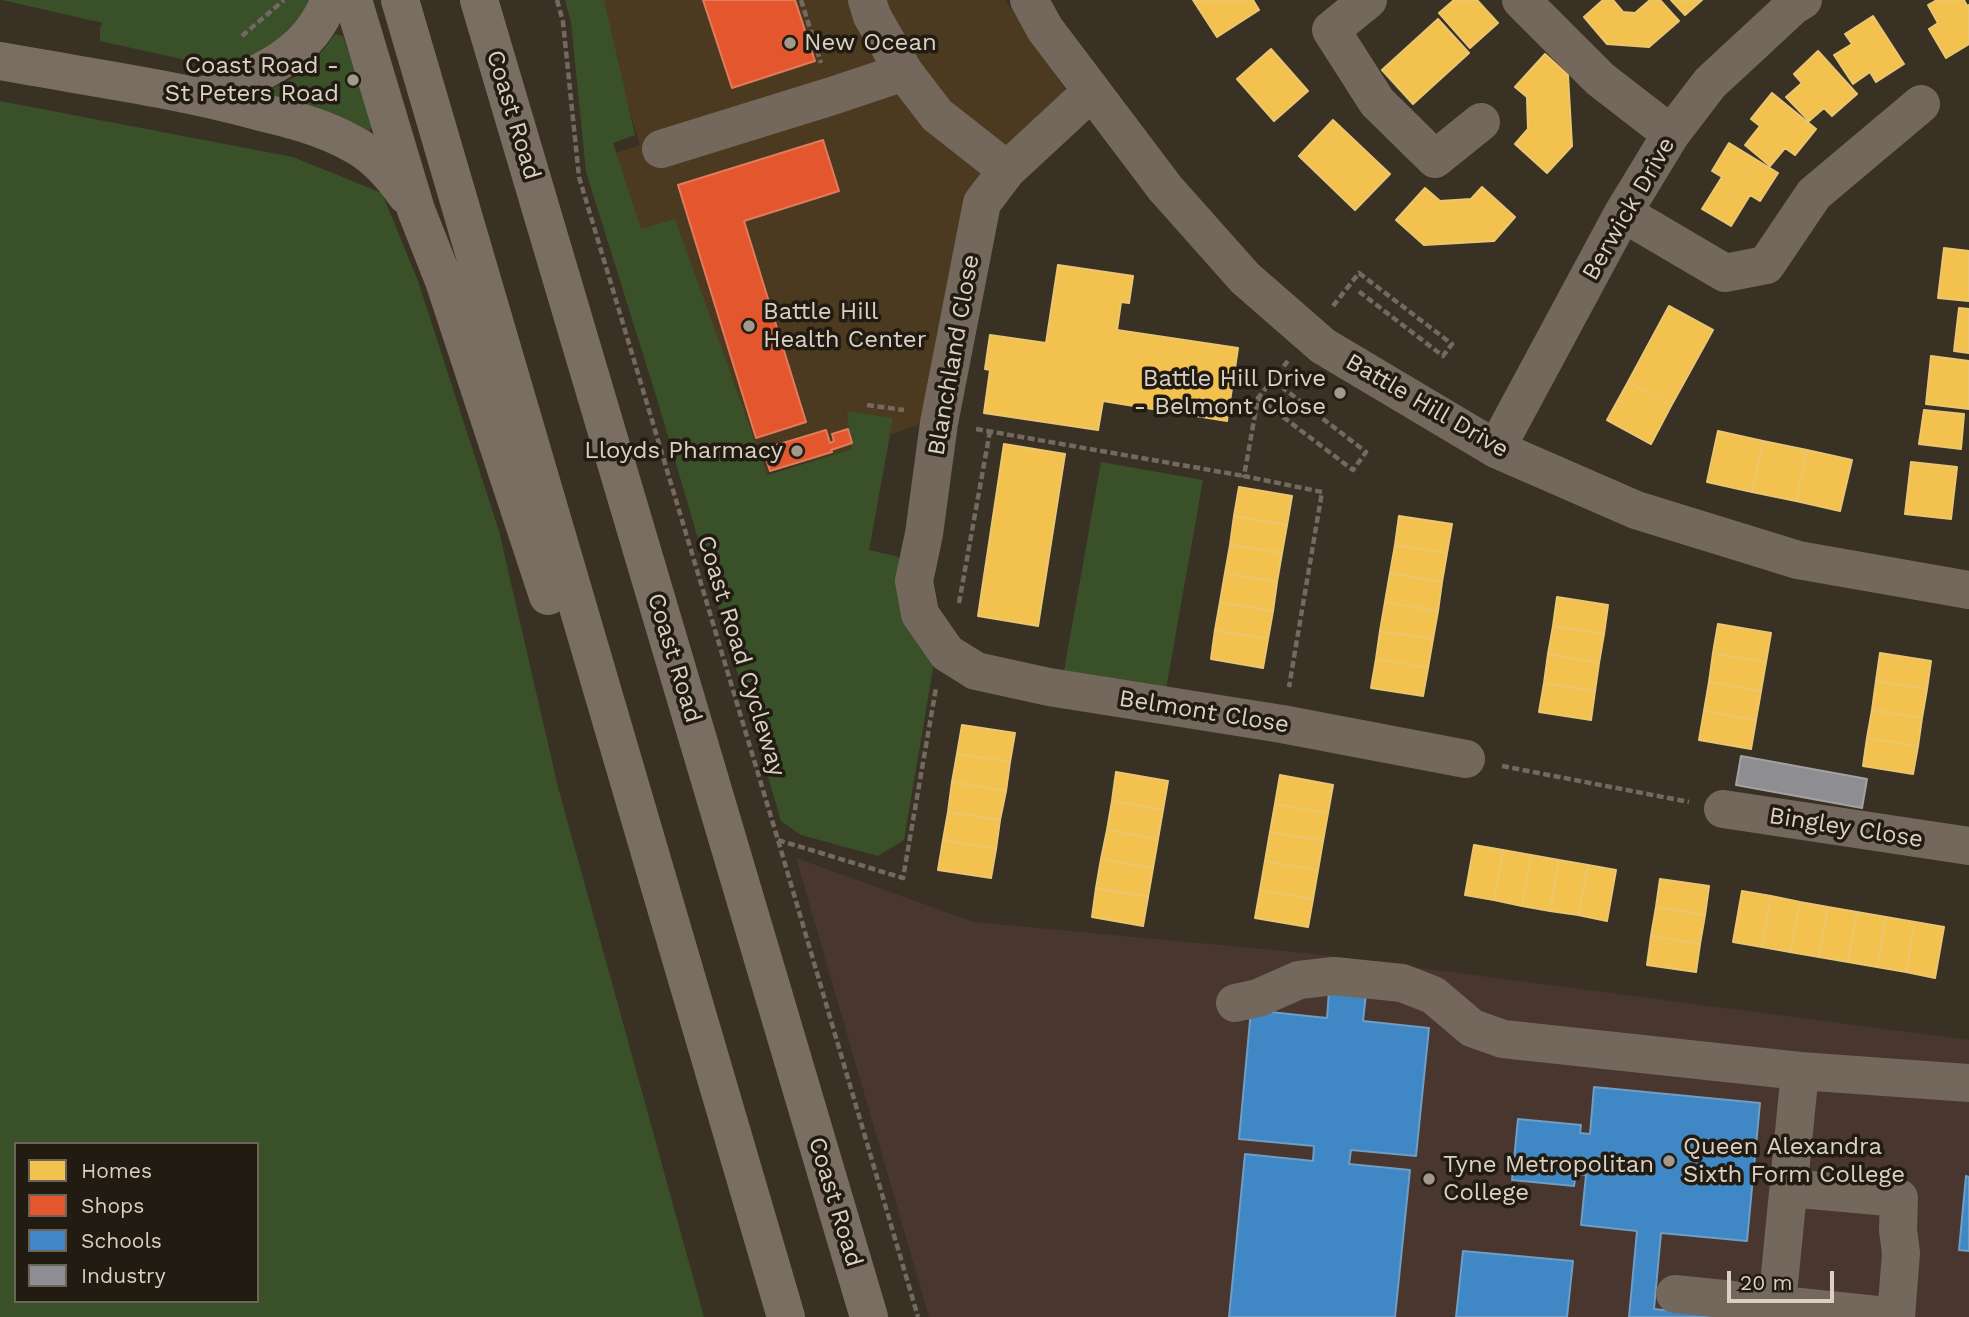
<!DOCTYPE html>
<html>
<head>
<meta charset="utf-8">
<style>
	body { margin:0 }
	#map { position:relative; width:1969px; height:1317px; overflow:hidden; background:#393124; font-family:"Work Sans",sans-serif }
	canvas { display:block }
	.legend { position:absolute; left:14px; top:1142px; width:245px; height:161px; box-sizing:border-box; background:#221b12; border:2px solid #6c6359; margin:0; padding:9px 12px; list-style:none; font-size:21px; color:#dad0c4 }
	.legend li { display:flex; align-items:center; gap:14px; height:35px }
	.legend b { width:35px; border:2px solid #6c6359 }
	.scale { position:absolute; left:1727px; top:1271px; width:107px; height:32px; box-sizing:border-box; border:4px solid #dad0c4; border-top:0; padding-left:9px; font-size:21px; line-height:24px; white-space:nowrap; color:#dad0c4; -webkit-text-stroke:5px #221b12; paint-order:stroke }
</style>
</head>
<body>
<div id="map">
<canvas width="1969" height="1317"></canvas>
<ul class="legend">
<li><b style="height:19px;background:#f2c14e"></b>Homes</li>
<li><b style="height:19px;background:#e4572e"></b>Shops</li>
<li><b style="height:19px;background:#3f88c5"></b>Schools</li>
<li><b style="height:19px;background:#8d8d92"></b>Industry</li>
</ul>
<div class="scale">20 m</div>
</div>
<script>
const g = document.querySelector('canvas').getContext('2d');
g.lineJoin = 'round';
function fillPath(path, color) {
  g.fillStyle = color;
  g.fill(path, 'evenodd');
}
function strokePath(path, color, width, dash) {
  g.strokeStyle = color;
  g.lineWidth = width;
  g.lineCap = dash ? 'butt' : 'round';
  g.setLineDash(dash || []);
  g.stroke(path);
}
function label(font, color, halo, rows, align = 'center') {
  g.font = font + ' "Work Sans",sans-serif';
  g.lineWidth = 7;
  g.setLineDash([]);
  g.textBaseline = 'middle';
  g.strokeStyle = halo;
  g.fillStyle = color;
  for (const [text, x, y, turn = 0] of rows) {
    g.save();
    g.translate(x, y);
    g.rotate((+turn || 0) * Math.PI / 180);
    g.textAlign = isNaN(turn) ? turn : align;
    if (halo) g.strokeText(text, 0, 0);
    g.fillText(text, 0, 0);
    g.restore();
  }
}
fillPath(new Path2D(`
	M596,0H1005L1072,100L968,192L928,421L852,449L746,479L603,157L640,145Z`), '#4c3a20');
fillPath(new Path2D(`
	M796,858L974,922L1306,953L1969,1040V1317H929Z`), '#49362f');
fillPath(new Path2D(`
	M2,0H308L303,16L259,57L226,69L100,41V27L103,23Z
	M565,0H604L635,135L613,143L641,229L675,219L767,475L852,449L847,411L893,418L869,550L899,557L900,610L915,640L934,663L904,840L878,856L801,835L781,821L657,399L586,172L571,22Z
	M335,34L343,36L373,125L368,134L263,101L261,92C300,79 311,67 335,34Z
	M0,101L293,157L382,193L418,281L499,531L558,787L704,1317H0ZM16,1144H257V1301H16Z
	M1101,462L1203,480L1166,689L1064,671Z`), '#395029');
const homes = new Path2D(`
	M1193,0H1253L1259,10L1217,37Z
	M1454,0H1477L1498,23L1470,48L1439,13Z
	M1603,0H1613L1623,12L1635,13L1650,0H1660L1679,21L1649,47L1607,44L1584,17Z
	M1671,0H1702L1685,15Z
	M1937,0H1964L1967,6L1969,5V44L1946,58L1929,29L1938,23L1928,5Z
	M1873,16L1904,64L1876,82L1870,72L1853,84L1834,55L1852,44L1845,34Z
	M1438,19L1469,53L1413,104L1382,70Z
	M1271,49L1308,91L1274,121L1237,79Z
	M1818,51L1857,94L1832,116L1824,108L1809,121L1786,97L1802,83L1794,74Z
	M1545,54L1568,75L1572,146L1547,173L1515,144L1528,129L1527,97L1515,87Z
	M1772,93L1816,129L1795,155L1785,148L1770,166L1745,145L1760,126L1751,119Z
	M1333,120L1390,174L1355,210L1299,156Z
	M1729,143L1778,173L1760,201L1750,195L1731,226L1702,209L1722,177L1712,171Z
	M1482,187L1515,217L1494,241L1424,245L1396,220L1425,188L1440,201L1471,199Z
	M1944,248L1969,251V301L1938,298Z
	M1058,265L1133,276L1129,303L1121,302L1117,330L1238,348L1227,421L1103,401L1098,430L984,413L990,370L985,369L990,335L1046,343Z
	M1669,306L1713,330L1671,406L1628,382Z
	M1959,308L1969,309V353L1954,351Z
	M1931,356L1969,361V409L1926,404Z
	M1628,382L1671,406L1651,444L1607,420Z
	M1924,410L1964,414L1961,449L1919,444Z
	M1718,431L1763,441L1752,492L1707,482Z
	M1763,441L1807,450L1796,501L1752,492Z
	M1004,444L1065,454L1038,626L978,616Z
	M1807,450L1852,460L1840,511L1796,501Z
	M1911,462L1957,467L1951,519L1905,514Z
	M1239,487L1292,496L1287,525L1234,516Z
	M1234,516L1287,525L1282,553L1230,545Z
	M1399,516L1452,524L1447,553L1395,545Z
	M1230,545L1282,553L1277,582L1225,573Z
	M1395,545L1447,553L1442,582L1390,573Z
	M1225,573L1277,582L1273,611L1220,602Z
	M1390,573L1442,582L1438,611L1385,602Z
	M1557,597L1608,605L1604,634L1553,626Z
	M1220,602L1273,611L1268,639L1215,630Z
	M1385,602L1438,611L1433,639L1380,631Z
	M1718,624L1771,633L1766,662L1713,653Z
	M1553,626L1604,634L1599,663L1548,654Z
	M1215,630L1268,639L1263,668L1211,659Z
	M1380,631L1433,639L1428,668L1376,659Z
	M1713,653L1766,662L1761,691L1709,682Z
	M1880,653L1931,661L1927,689L1876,681Z
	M1548,654L1599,663L1595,691L1544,683Z
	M1376,659L1428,668L1423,696L1371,688Z
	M1876,681L1927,689L1922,718L1872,710Z
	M1709,682L1761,691L1756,720L1704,711Z
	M1544,683L1595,691L1591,720L1539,712Z
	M1872,710L1922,718L1918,746L1867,738Z
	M1704,711L1756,720L1751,749L1699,740Z
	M962,725L1015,733L1010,762L957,754Z
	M1867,738L1918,746L1913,774L1863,766Z
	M957,754L1010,762L1006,791L952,782Z
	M1116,772L1168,781L1163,810L1112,801Z
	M1280,775L1333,785L1328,813L1275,804Z
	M952,782L1006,791L1000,820L948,812Z
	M1112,801L1163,810L1158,839L1107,830Z
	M1275,804L1328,813L1323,841L1270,832Z
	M948,812L1000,820L996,849L943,840Z
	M1107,830L1158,839L1153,868L1101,859Z
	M1270,832L1323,841L1318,870L1265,861Z
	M943,840L996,849L991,878L938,870Z
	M1474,845L1503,850L1494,900L1465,895Z
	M1503,850L1531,855L1522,906L1494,900Z
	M1531,855L1559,860L1550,911L1522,906Z
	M1101,859L1153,868L1148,897L1096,888Z
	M1559,860L1588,865L1578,915L1550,911Z
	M1265,861L1318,870L1313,899L1260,890Z
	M1588,865L1616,870L1607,921L1578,915Z
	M1660,879L1709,886L1705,915L1656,907Z
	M1096,888L1148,897L1143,926L1092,917Z
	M1260,890L1313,899L1308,927L1255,918Z
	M1742,891L1771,896L1762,947L1733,942Z
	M1771,896L1800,902L1790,952L1762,947Z
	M1800,902L1828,907L1819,957L1790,952Z
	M1656,907L1705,915L1700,944L1651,936Z
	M1828,907L1857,912L1848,962L1819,957Z
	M1857,912L1886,917L1877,967L1848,962Z
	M1886,917L1915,922L1906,972L1877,967Z
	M1915,922L1944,927L1935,978L1906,972Z
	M1651,936L1700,944L1696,972L1647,965Z`);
fillPath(homes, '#f2c14e');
strokePath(homes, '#ebc671', 2);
const shops = new Path2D(`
	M703,0H795L815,61L732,88Z
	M823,140L839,191L744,221L806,422L756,438L678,185Z
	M848,429L852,443L831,450L832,452L770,471L763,449L826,430L830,443L834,441L832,434Z`);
fillPath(shops, '#e4572e');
strokePath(shops, '#e17b5b', 2);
const schools = new Path2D(`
	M1329,991L1366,994L1363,1021L1429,1028L1416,1156L1351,1150L1349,1164L1410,1170L1395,1317H1229L1245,1154L1313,1161L1314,1146L1239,1139L1251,1010L1327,1018Z
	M1594,1087L1760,1103L1747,1241L1661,1233L1654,1309L1732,1317H1629L1637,1231L1581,1225L1586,1175L1576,1174L1574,1186L1512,1180L1518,1119L1581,1125L1580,1133L1590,1134Z
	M1966,1176L1969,1177V1251L1959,1250Z
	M1463,1251L1573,1261L1567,1317H1456Z`);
fillPath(schools, '#3f88c5');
strokePath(schools, '#6e9ec5', 2);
const industry = new Path2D(`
	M1741,756L1867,779L1862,808L1736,785Z`);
fillPath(industry, '#8d8d92');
strokePath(industry, '#a4a1a1', 2);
strokePath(new Path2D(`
	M557,0L563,22L579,177L778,840L918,1317
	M801,0L821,63
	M242,36L284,0
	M1333,306L1359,273L1452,344L1443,356L1357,290
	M1288,361L1258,398L1244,476L1322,492L1289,687
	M1258,398L1353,470L1366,452L1283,388
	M867,405L904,410
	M976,429L1244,476
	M959,603L990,431
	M1502,766L1689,802
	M778,840L903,878L936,688`), '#746960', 4.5, [7, 3.5]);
strokePath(new Path2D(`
	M867,0L872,16L904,72L937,115L1007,170
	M1029,0L1045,29L1165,188L1245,278L1323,346L1496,449L1636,510L1798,560L1969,590
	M1368,0L1331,30L1377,102L1435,159L1481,122
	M1521,0L1600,79L1671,134
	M1091,92L1007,170L982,203L939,423L924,534L914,581L920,614L947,653L976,671L1049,687L1282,724L1466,759
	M661,149L832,96L904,72
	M1623,213L1725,273L1766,265L1814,194L1921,104
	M1496,449L1623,213L1671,134L1710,83L1793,6L1803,0
	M1723,809L1969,846
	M1235,1003L1258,998L1299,980L1334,976L1402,983L1433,995L1472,1028L1503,1039L1800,1071L1969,1083
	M1675,1294L1896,1317L1901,1253L1898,1230L1899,1198L1789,1188
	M1777,1304L1800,1071`), '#74675b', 38);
strokePath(new Path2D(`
	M353,0L416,210L444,281L548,596
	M400,0L786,1317
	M479,0L869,1317
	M0,61C86,77 173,88 257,111C290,119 323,127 353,144C376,156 392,175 406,195
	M202,96C253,77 310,57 329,0`), '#7a6d62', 38);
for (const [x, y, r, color] of [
	[790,43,7,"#a2988c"],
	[353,80,7,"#a2988c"],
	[749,326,7,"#a2988c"],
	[1340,393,7,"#a2988c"],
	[797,451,7,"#a2988c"],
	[1669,1161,7,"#a2988c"],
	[1429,1179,7,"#a2988c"]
]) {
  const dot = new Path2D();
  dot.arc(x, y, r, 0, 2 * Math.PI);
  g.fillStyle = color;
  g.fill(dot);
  strokePath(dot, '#221b12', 2.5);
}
label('24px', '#dad0c4', '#221b12', [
	["New Ocean",804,43],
	["Coast Road -",339,66,"right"],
	["St Peters Road",339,94,"right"],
	["Battle Hill",763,312],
	["Health Center",763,340],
	["Battle Hill Drive",1326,379,"right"],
	["- Belmont Close",1326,407,"right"],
	["Lloyds Pharmacy",783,451,"right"],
	["Queen Alexandra",1683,1147],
	["Sixth Form College",1683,1175],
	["Tyne Metropolitan",1443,1165],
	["College",1443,1193]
], 'left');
label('24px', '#dad0c4', '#221b12', [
	["Coast Road",513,115,73],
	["Berwick Drive",1629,209,-60],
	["Blanchland Close",954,355,-80],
	["Battle Hill Drive",1427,406,30],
	["Coast Road Cycleway",741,656,73],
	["Coast Road",674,658,73],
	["Belmont Close",1204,712,9],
	["Bingley Close",1846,828,9],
	["Coast Road",835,1202,73]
]);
</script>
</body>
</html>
